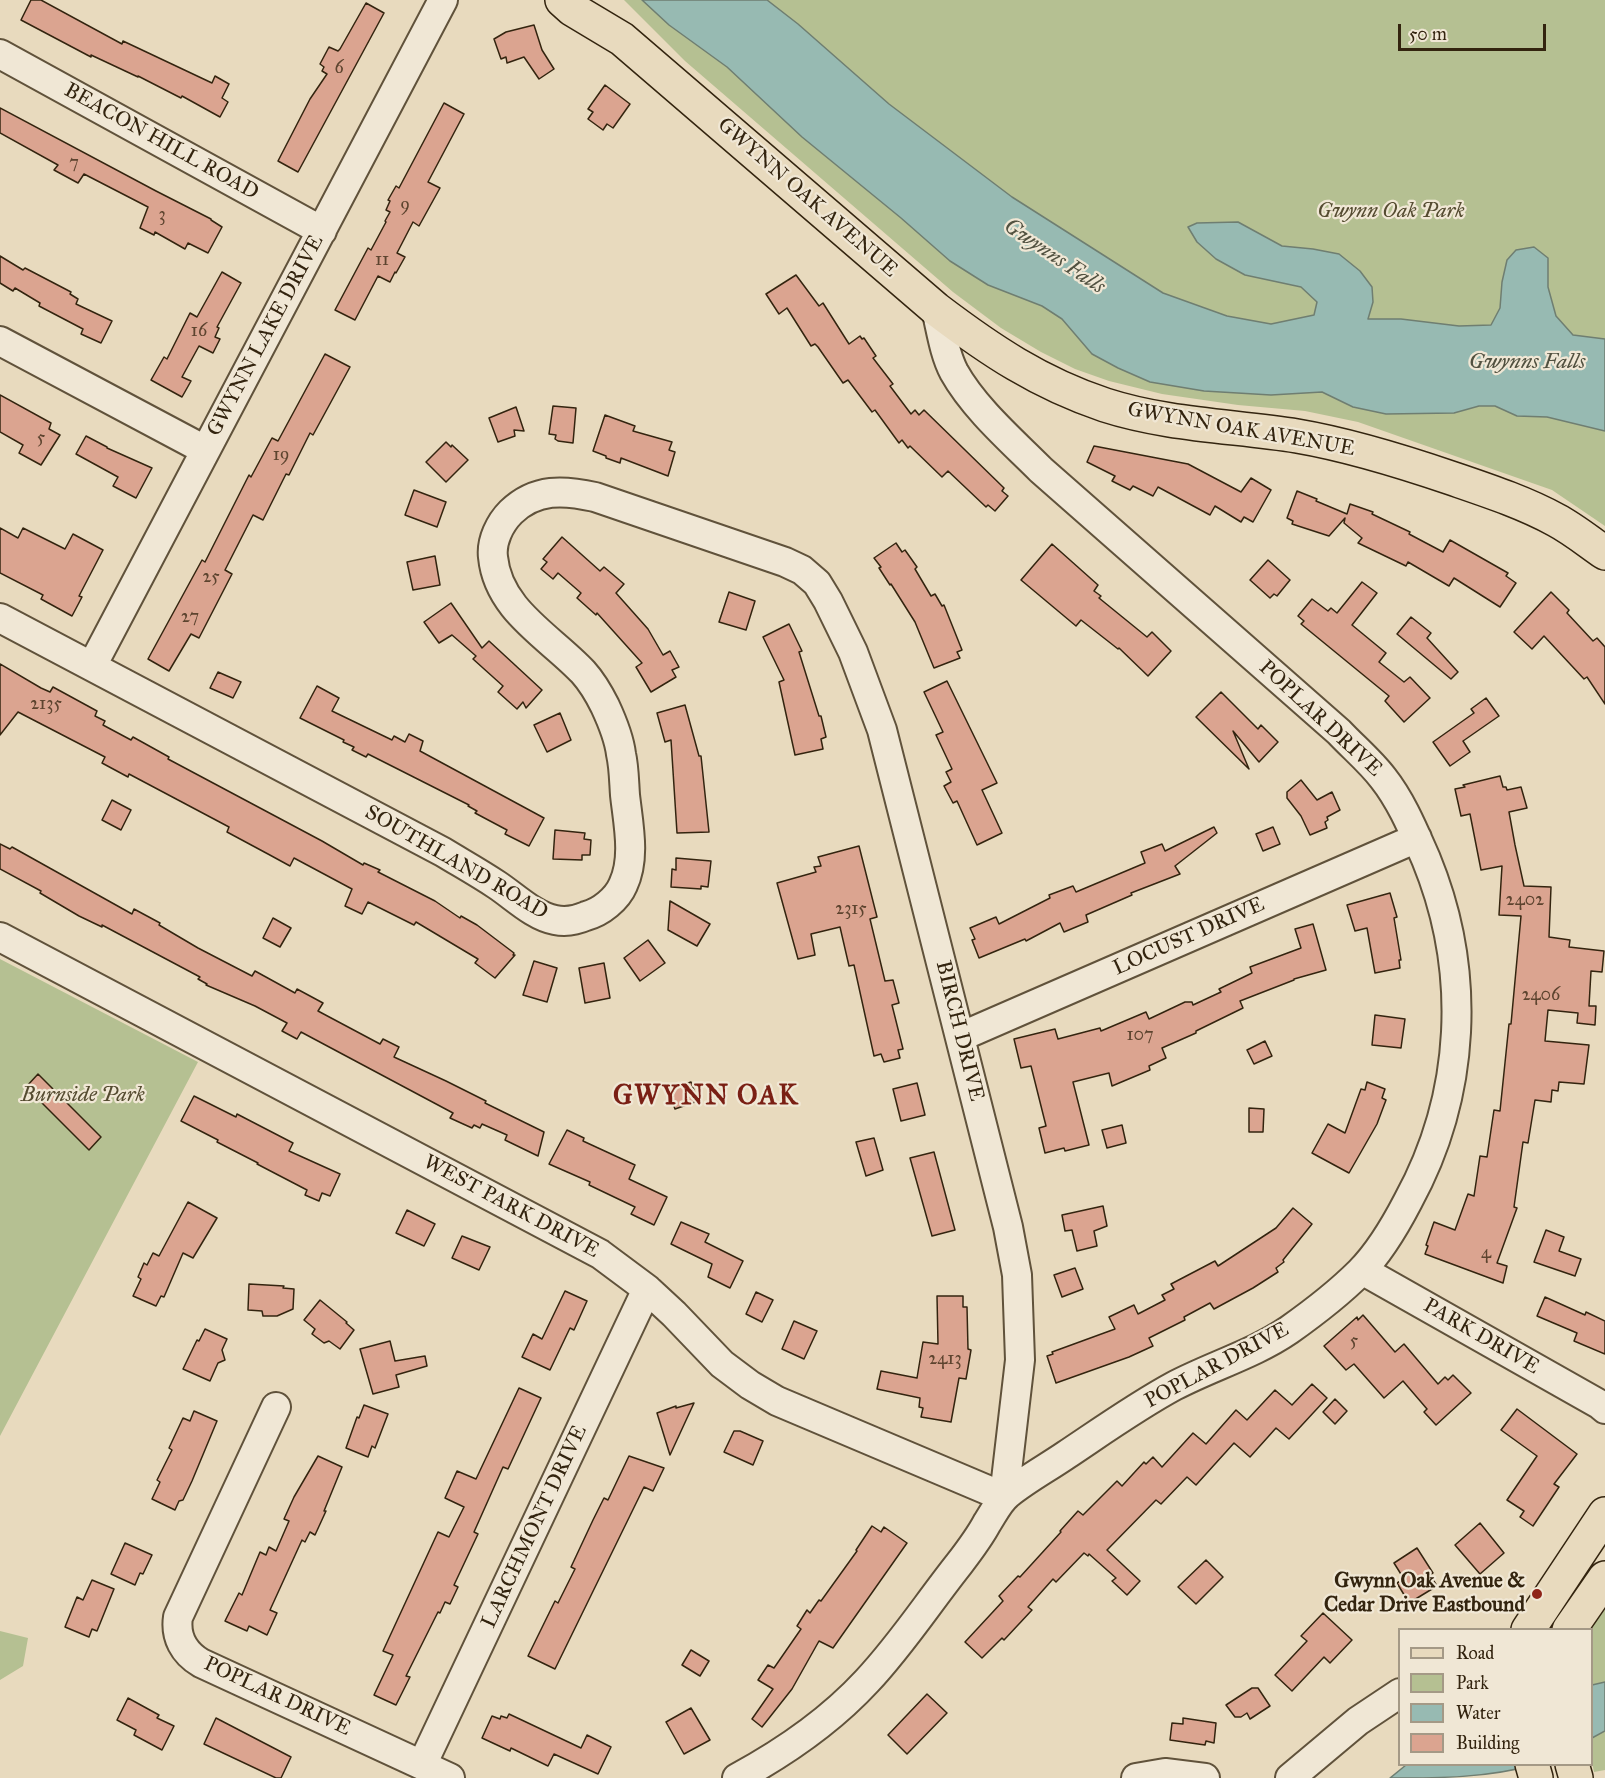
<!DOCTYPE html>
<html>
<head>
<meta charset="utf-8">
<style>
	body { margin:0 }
	#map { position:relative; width:1605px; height:1778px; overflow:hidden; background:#e8dabe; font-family:"IM FELL Great Primer",serif }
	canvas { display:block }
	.legend { position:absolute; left:1398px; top:1628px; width:195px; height:138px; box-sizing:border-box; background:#f0e7d5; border:2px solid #a49986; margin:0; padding:8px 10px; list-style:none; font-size:18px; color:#33240f }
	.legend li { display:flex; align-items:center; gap:12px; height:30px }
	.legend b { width:30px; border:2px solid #a49986 }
	.scale { position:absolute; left:1398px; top:24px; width:148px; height:27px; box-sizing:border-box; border:3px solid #33240f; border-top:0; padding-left:8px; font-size:18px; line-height:21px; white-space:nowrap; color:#33240f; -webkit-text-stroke:4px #f0e7d5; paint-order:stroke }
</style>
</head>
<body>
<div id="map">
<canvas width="1605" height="1778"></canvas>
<ul class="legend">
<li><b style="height:8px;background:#e8dabe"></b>Road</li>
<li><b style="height:16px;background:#b5c092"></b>Park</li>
<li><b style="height:16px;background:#97bab2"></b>Water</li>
<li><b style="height:16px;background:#dba490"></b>Building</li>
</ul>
<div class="scale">50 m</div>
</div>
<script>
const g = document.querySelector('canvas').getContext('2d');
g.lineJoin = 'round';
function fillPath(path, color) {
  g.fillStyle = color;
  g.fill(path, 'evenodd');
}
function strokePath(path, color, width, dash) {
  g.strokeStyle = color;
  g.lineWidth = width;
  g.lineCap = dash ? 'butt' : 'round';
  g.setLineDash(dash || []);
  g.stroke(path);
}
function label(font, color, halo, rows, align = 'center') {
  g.font = font + ' "IM FELL Great Primer",serif';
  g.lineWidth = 4.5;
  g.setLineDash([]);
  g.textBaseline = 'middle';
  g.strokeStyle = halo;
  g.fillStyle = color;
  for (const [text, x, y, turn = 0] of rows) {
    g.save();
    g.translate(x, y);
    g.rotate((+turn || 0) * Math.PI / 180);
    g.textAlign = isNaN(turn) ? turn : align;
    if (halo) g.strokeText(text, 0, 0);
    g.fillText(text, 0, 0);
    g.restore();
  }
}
fillPath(new Path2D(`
	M624,0H1605V526L1552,490L1358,422L1305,411L1238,405L1162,394L1109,381L1075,369L1041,352L1001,328L953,292L685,61Z
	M0,959L198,1062L0,1436Z
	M1605,1609V1770L1594,1772L1592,1762L1590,1630Z
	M0,1631L28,1638L23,1666L0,1680Z`), '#b5c092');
const water = new Path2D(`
	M642,0H767L798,24L889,104L1012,197L1163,293L1227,316L1271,324L1314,315L1317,302L1301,287L1245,275L1216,259L1197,242L1188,227L1197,223L1238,222L1282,246L1313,249L1339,254L1360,271L1372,287L1373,302L1368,319H1401L1459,326L1491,325L1500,308L1502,282L1507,260L1516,250L1534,247L1548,258V287L1556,316L1573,335L1605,339V431L1547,417L1517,416L1495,406H1479L1454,413L1386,414L1353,407L1322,392L1271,395L1204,391L1150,382L1118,368L1092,354L1062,319L1042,306L988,285L950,261L901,218L802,137L727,67L669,25Z
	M1605,1682V1731L1592,1738V1685Z
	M1406,1765H1533C1488,1778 1438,1778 1390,1778Z`);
fillPath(water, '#97bab2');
strokePath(water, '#6f7e71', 1.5);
const building = new Path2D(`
	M31,0H41L122,44L123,41L212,83L215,76L229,84L222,98L228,102L220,117L182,96L181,98L138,76V77L91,55V57L21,20Z
	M366,3L384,13L298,172L278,161L310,99L327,74L322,71L324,67L320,64L329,47L338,51L340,49Z
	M534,25L542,50L554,69L539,79L524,57L507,63L506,57L501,59L494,39L506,32Z
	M605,85L630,104L613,128L607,124L603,130L588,119L593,112L588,109Z
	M444,103L464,114L428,182L440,188L419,226L413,222L397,253L405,257L396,273L395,272L390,282L378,276L355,320L335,310L368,248L371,250L386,222L385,221L390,212L386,210L390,201L388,200L396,186L399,188Z
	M0,108L156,191L211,219V220L222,227L208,253L188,243L185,249L155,232L154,235L140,228L148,207L84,174L78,183L54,170L58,165L0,133Z
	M0,256L23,270L25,268L71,292L70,294L78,299L76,304L112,321L101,343L81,334L83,329L39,306L40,303L15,288L13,291L0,283Z
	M222,272L241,283L217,327L219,328L215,337L220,339L213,353L199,346L182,377L191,381L182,397L151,380L164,357L167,359L190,313L197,317Z
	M796,275L819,306L823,303L849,344L860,336L862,339L864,338L876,356L873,358L893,384L890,386L911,414L915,410L919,415L924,410L1004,488L1002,491L1008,496L995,511L988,505L986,507L948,471L942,477L910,446L908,448L902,440L899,443L875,410L872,412L848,380L843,383L818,347L815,344L811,346L787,308L779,314L766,294Z
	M325,354L350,367L313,435L310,433L289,475L286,474L263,520L253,515L225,570L232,574L199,638L191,634L169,671L148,659L202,560L205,562L249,475L251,477L272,438L278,441Z
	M0,395L51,423L49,429L60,435L41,465L19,453L23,445L0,432Z
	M553,406L576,408L573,443L558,441L555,439L556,435L549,434Z
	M516,407L524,431L514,430L515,436L498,442L489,418Z
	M605,415L635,426L633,431L672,442L669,450L675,452L668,476L621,458L620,463L606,458V456L593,451Z
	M86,436L107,447V448L152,468L136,498L113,486L118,477L76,454Z
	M446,442L451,447L452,445L468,460L446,482L426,462Z
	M1094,446L1188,464L1241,492L1251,478L1271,490L1253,522L1244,517L1241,522L1215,506L1210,515L1158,487L1153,496L1133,486L1130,490L1112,481L1115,476L1087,462Z
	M414,490L446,502L437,527L405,515Z
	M1297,491L1317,499L1316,501L1347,514L1350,504L1373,512L1372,514L1410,532L1409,534L1443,552L1450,540L1508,573L1506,576L1516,583L1500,607L1454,578L1449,586L1408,562L1406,566L1358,543L1362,538L1344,523L1345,518L1329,536L1292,524L1293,521L1287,518Z
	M0,528L18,538L23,528L65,549L73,534L103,550L79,596L82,597L72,616L41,599L43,595L0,573Z
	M562,537L600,571L604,567L624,584L616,593L648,629L663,655L670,651L679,667L672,670L676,677L651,692L636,667L642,663L597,613L596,615L577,598L581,593L558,573L553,579L541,569L547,562L543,559Z
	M896,543L902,552L905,550L917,567L915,569L931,596L935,594L942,606L944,605L962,650L957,652L960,658L934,668L915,622L891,584L890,585L879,568L881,567L874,558Z
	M1052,544L1098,585L1094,591L1101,596L1099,598L1147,637L1152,632L1171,651L1148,676L1119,648L1118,649L1081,620L1076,626L1021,580Z
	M435,556L440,585L413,590L407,562Z
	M1268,560L1290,580L1277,596L1274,594L1270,598L1250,580Z
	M1362,582L1377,593L1352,625L1386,653L1379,662L1404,682L1410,677L1430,698L1404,722L1385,701L1389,696L1301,624L1304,621L1298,616L1312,599L1328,611L1331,608L1337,613Z
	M729,592L755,601L746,630L719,622Z
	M1551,592L1569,610L1567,613L1593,641L1597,638L1605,647V704L1587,677L1584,679L1544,636L1532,649L1514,632Z
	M451,603L482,648L489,641L542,690L526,708L523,702L517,709L498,692L503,686L473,659L476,656L452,635L439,643L424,622Z
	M1411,617L1431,633L1427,638L1458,672L1451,679L1397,634Z
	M789,624L802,651L799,652L819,716H821L826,737L821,739L823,749L795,755L779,682L784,680L763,637Z
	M0,664L41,688L50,692L53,687L97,711L95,716L105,721L103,725L131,740L133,737L169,757L168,759L322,841L363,865L364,863L380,870L378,872L435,901L460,918L461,916L477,925L514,953L513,955H515L495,978L475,963L478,959L416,922L414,925L368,902L362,914L345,906L352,889L294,858L290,866L268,854L227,832L229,827L129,774L128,777L102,763L105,757L18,712L0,735Z
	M218,672L241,682L233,698L210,688Z
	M947,681L997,783L982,790L1002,833L977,845L957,801L953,803L944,786L951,782L946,772L952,769L936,735L943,732L924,692Z
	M317,686L339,698L332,711L392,740L394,736L405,742L409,734L423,741L420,751L544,818L529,846L505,834L507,830L475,813L477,811L468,806L469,805L368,754L366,757L352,750L354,747L343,742L344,740L300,718Z
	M1221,692L1258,729L1261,725L1278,742L1259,762L1233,731L1249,769L1196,717Z
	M1486,698L1499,716L1463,741L1470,752L1450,766L1433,742L1474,713L1471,709Z
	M685,705L699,756H701L709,832L677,833L671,740L665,742L657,713Z
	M560,713L571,740L547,752L534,725Z
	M1500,776L1503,787H1506L1507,790L1521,787L1527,808L1509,812L1515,845L1524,886L1551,887L1549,937L1570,940L1569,947L1604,951L1602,972L1591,971L1589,1006H1596L1595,1025L1577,1023L1578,1013L1548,1010L1545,1041L1589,1045L1584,1084L1559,1082L1558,1091L1552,1090L1551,1102L1535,1100L1528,1143L1523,1142L1514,1207L1517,1208L1497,1263L1507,1266L1503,1283L1425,1254L1428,1246L1426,1245L1434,1222L1455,1230L1468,1194L1474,1196L1480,1156L1487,1157L1494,1110L1500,1111L1509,1024H1511L1521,916L1499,915L1502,866L1481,870L1470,814L1461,816L1455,789L1465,787L1463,785Z
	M1301,780L1317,800L1332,792L1340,810L1327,817L1328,820L1325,822L1327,828L1310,835L1301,816L1287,798V792Z
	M112,800L131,810L121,830L102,820Z
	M1214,827L1217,833L1175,866L1180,874L1131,893L1132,895L1086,915L1088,922L1064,932L1060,923L1026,941L1025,939L979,958L972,940L975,939L970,928L996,917L999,924L1050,898L1049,895L1073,886L1076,892L1145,863L1141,852L1162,844L1165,851Z
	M1273,827L1280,844L1263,851L1256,834Z
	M555,830L585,833L584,839L591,840L590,855H582V860L553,859Z
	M0,844L10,849L12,847L132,914L134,909L160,923L159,925L198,948L252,976L255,971L295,993L297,989L323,1003L318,1011L380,1044L383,1039L399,1047L394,1057L446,1081L486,1101L485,1103L544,1132L538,1156L505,1140L507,1135L482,1124L480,1128L474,1125L472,1128L450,1118L453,1113L301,1032L297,1039L282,1031L287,1023L255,1006L206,985L207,984L198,979L200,977L102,925V927L79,916L40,893L41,891L0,869Z
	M859,846L877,917L870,919L885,981L893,980L899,1003L892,1005L903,1049L898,1050L900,1058L884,1062L881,1054L874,1056L854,965L849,966L840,927L811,934L815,955L798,959L777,883L816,872L814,867L821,866L818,857Z
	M676,858L711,861L708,887L701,886V889L671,887L672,869L676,870Z
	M1390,893L1397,917L1394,918L1401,960H1399L1400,968L1375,973L1367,928L1355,931L1347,905Z
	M670,901L710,924L697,946L668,930Z
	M273,918L291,928L280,947L263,938Z
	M1313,924L1326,970L1294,979V980L1240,1001L1243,1008L1196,1031V1033L1162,1048L1166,1058L1149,1066L1150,1070L1112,1086L1109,1073L1073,1082L1089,1145L1065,1151L1064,1148L1045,1153L1039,1128L1046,1126L1031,1066L1021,1068L1014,1039L1055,1029L1058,1039L1100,1028L1101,1031L1146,1012L1149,1019L1185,1002H1192L1193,1005L1221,992L1219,989L1252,973L1250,967L1301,948L1295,929Z
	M648,940L665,963L640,981L624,958Z
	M534,961L557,968L547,1002L523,995Z
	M604,963L610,998L585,1003L579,968Z
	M1375,1015L1405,1019L1401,1048L1372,1045Z
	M1265,1041L1272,1056L1254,1064L1247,1050Z
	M38,1074L101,1137L89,1150L26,1087Z
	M691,1082L698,1101L675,1109L668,1090Z
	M1367,1082L1385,1089L1382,1098L1386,1100L1377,1124L1349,1173L1312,1153L1328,1124L1345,1133L1361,1089L1365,1090Z
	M917,1083L925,1115L901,1121L893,1089Z
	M194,1096L236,1117L237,1114L293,1143L289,1151L340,1174L330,1196L322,1193L319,1201L305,1195L307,1190L257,1164L258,1163L217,1142L218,1140L181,1121Z
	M1249,1108L1264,1109L1263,1132H1249Z
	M1122,1125L1126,1143L1107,1148L1102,1130Z
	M567,1130L584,1138L583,1141L635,1165L629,1179L667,1197L654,1225L631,1214L635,1207L589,1185L590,1182L549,1164Z
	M874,1138L883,1170L866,1176L856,1142Z
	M934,1152L955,1230L932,1236L910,1158Z
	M188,1202L217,1218L193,1258L183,1253L164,1297L161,1296L156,1306L133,1296L141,1279L138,1277L144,1263L147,1265L153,1253L159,1256Z
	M1103,1206L1107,1226L1094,1231L1097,1246L1077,1251L1072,1230L1065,1231L1062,1215Z
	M1293,1208L1312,1224L1283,1260L1284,1262L1276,1268L1278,1272L1253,1288L1214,1309L1210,1303L1184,1317L1185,1320L1149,1338L1153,1346L1129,1357L1056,1383L1047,1356L1053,1354L1052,1352L1115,1329L1109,1317L1134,1305L1138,1314L1165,1300L1162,1295L1174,1289L1171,1284L1215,1261L1218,1266L1276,1228Z
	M407,1210L435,1224L424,1246L396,1233Z
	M681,1222L709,1234L705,1242L743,1261L730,1288L708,1277L712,1264L671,1244Z
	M1546,1230L1564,1237L1559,1251L1581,1259L1575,1276L1534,1262Z
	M462,1236L490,1247L479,1270L452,1258Z
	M1075,1268L1083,1289L1062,1297L1054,1275Z
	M249,1284L284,1286L283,1288L294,1289L293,1309L277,1316H263L262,1311L248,1310Z
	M565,1291L587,1301L574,1330L570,1328L550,1370L522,1357L533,1334L542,1339Z
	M756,1292L773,1300L762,1322L746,1314Z
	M937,1296H963V1307H967L968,1349L971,1350L966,1379L959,1378L951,1422L921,1417L923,1408L919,1407L920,1398L877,1389L881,1371L917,1378L923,1342L938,1344Z
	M1545,1297L1585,1315L1586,1312L1605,1321V1354L1574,1341L1577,1333L1537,1316Z
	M320,1300L347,1322L346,1323L354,1330L340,1349L329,1341L324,1343L312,1334L315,1329L304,1320Z
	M1363,1315L1395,1352L1404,1344L1438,1384L1445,1377L1448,1380L1453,1375L1471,1393L1436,1425L1424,1412L1427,1409L1403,1381L1384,1398L1354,1364L1346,1370L1324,1346L1357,1317L1358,1320Z
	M794,1321L817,1331L804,1359L782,1349Z
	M205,1329L227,1339L222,1350L225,1360L218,1363L210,1381L183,1369L197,1340L199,1341Z
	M390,1341L395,1361L425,1356L427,1366L396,1375L399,1387L373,1394L360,1349Z
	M1312,1384L1327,1398L1289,1439L1276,1428L1250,1457L1234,1443L1196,1485L1187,1477L1161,1504L1156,1500L1107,1550L1140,1581L1127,1595L1112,1581L1116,1578L1089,1554L1088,1556L1084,1553L1056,1582L1053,1579L1028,1607L1032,1610L1004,1640L1002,1638L982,1658L965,1642L1003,1601L999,1596L1018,1576L1020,1577L1061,1532L1060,1531L1078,1511L1083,1515L1117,1481L1122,1486L1144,1462L1146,1464L1153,1457L1162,1467L1193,1433L1206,1444L1236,1410L1247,1420L1275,1390L1292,1405Z
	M519,1388L541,1398L508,1469L503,1467L474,1532L478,1534L454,1585L458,1587L450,1604L445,1602L440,1613L438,1612L406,1676L410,1677L396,1705L374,1695L393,1655L383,1651L438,1532L449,1537L464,1507L445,1498L457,1471L476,1479Z
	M1335,1399L1347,1411L1335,1424L1323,1412Z
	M694,1403L670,1455L657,1413L676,1406V1408Z
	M364,1405L388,1414L375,1448L372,1446L368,1457L346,1448L357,1417L359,1418Z
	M1517,1409L1577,1454L1554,1484L1559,1487L1533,1526L1520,1517L1524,1511L1507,1500L1537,1456L1501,1430Z
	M194,1411L217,1421L192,1481L183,1500L179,1501L175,1510L152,1499L160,1482L157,1480L172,1450L169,1448L183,1418L190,1421Z
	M734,1431H740L763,1441L753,1465L724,1452Z
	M318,1456L342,1467L324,1511H326L315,1535L310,1532L305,1542L302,1540L270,1610L277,1613L267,1635L249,1626L247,1631L225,1621L239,1593L242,1595L260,1552L266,1555L269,1547L276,1551L289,1521L284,1519L294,1497Z
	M629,1456L664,1468L653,1491L644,1487L555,1669L528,1656L555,1601L558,1603L575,1569L571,1567L593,1520L604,1498L608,1500Z
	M1480,1523L1504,1553L1480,1574L1455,1545Z
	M872,1526L881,1532L884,1527L907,1543L833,1648L819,1641L792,1689L762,1727L752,1719L773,1689L758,1680L768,1665L774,1668L801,1629L797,1626L807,1610L810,1613L819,1600L821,1601L857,1551L856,1550Z
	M125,1543L152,1555L143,1574L140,1573L135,1585L111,1574Z
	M1417,1548L1433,1573L1430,1575L1437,1586L1409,1603L1397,1583L1404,1579L1394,1563Z
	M1206,1560L1223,1577L1196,1604L1178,1587Z
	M92,1580L114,1589L97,1631L92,1629L89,1637L65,1627L77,1597L83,1600Z
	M1323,1613L1352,1640L1330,1663L1324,1657L1292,1691L1275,1675L1307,1641L1301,1636Z
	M691,1650L709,1661L700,1676L682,1665Z
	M1252,1688H1258L1270,1706L1250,1719L1247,1713L1241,1717H1235L1226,1705Z
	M927,1694L947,1713L907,1754L888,1735Z
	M128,1698L159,1715L157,1718L174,1726L162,1750L134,1735L136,1730L117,1720Z
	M691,1708L710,1740L684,1754L666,1722Z
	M509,1714L581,1748L587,1735L611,1747L598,1774L554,1754L548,1766L511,1748L510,1751L482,1738L492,1716L500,1719L501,1716L507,1718Z
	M216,1718L291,1757L281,1778H276L204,1744Z
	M1183,1718L1216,1723L1214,1743L1206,1741L1205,1745L1170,1740L1172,1723L1183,1724Z`);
fillPath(building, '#dba490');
strokePath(building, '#33240f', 1.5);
const minor = new Path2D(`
	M0,54L322,231
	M0,341L205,450
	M0,618L443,852C461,863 479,873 497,885C515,897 534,916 555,920C565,922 577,920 586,916C601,912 617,899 623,885C636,858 628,823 625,795C624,781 624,767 621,754C619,738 612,721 605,706C599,694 592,682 583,672C549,636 498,610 493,557C491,541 500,523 511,512C536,488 564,490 595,497L785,562L802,570L817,583L828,601L853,652L882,730L1008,1227L1017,1275L1020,1360L1004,1497
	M92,666L443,0
	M0,937L600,1254L647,1289L674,1314L722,1364L750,1385L777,1401L1004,1497
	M960,1037L1417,838
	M1362,1270L1599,1404L1605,1409
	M276,1407L178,1617C175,1637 184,1653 201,1663L450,1778
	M422,1765L647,1289
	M737,1778C785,1752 830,1721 867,1681C901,1645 928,1603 959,1564C969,1551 979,1538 987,1523C993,1514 999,1501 1008,1494C1025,1480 1047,1468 1066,1455C1102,1431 1137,1406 1174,1386C1212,1366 1254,1354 1289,1330C1313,1313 1339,1293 1360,1272C1380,1252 1395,1226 1408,1201C1466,1095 1472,971 1426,859C1414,832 1402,802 1383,778C1370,761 1353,747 1339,732L1041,470C1012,441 974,408 954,372C944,353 941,329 936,309
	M1136,1778L1165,1773L1205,1778
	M1290,1778L1358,1721L1400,1693`);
const major = new Path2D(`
	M562,0L572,9L622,39L936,309C990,350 1039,383 1105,405C1167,425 1233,426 1297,436C1350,445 1401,461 1451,478C1486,490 1523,502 1556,520C1573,529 1589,542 1605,553
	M1528,1630L1605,1514
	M1569,1630L1605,1578
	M1532,1764L1536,1778
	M1572,1764L1576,1778`);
strokePath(minor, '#60523b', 32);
strokePath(major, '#33240f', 36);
strokePath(minor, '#f0e7d5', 28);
strokePath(major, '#e8dabe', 33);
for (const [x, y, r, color] of [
	[1537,1594,6,"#8f2418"]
]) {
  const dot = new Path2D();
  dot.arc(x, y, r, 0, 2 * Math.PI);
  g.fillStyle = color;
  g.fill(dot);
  strokePath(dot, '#f0e7d5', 2);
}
label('18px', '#5d442f', null, [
	["6",339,69],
	["7",74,164],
	["9",405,206],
	["3",162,216],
	["11",382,261],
	["16",199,332],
	["5",41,439],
	["19",281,456],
	["25",211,578],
	["27",190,618],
	["2135",46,705],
	["2402",1525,901],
	["2315",851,910],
	["2406",1541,996],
	["107",1140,1036],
	["4",1486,1254],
	["5",1354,1342],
	["2413",945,1360]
]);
label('21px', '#33240f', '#f0e7d5', [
	["BEACON HILL ROAD",161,142,29],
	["GWYNN OAK AVENUE",807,198,41],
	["GWYNN LAKE DRIVE",266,336,-62],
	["GWYNN OAK AVENUE",1241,430,10],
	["POPLAR DRIVE",1320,719,43],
	["SOUTHLAND ROAD",456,863,30],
	["LOCUST DRIVE",1189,937,-24],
	["BIRCH DRIVE",959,1031,76],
	["WEST PARK DRIVE",511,1207,28],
	["PARK DRIVE",1481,1337,30],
	["POPLAR DRIVE",1217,1366,-28],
	["LARCHMONT DRIVE",535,1527,-65],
	["POPLAR DRIVE",277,1697,25]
]);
label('italic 21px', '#544b30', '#f0e7d5', [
	["Gwynn Oak Park",1391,212],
	["Burnside Park",83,1096]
]);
label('bold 21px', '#33240f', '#f0e7d5', [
	["Gwynn Oak Avenue &",1525,1582],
	["Cedar Drive Eastbound",1525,1606]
], 'right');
label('italic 22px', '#515140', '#f0e7d5', [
	["Gwynns Falls",1054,257,34],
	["Gwynns Falls",1527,363]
]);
g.letterSpacing = '1.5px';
label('bold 27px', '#7a1f14', '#f0e7d5', [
	["GWYNN OAK",706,1097]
]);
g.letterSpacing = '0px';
</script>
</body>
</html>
